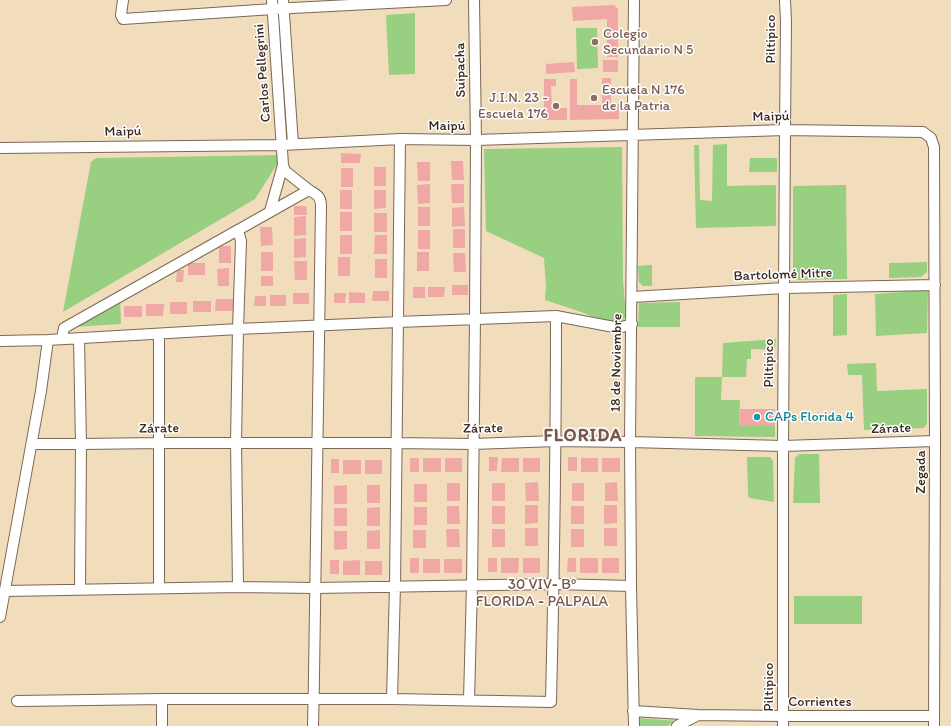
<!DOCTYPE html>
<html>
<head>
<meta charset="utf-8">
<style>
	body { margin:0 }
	canvas { display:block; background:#f1dcbb }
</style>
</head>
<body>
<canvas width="951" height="726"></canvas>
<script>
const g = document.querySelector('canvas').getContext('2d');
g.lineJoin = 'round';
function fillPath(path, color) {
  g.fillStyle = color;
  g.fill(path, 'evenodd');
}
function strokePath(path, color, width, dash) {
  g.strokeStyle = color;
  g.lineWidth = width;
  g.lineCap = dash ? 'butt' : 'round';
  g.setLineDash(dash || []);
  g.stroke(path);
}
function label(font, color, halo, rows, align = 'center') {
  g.font = font + ' Itim,sans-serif';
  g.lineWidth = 3;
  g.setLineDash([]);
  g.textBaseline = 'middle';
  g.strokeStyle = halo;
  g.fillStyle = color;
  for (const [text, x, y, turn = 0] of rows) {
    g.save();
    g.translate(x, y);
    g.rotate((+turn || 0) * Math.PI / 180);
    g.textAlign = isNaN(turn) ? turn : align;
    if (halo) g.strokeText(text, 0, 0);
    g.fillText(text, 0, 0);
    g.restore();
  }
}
fillPath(new Path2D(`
	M415,13V74L389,75L386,15Z
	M576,28H597L598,68L577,69Z
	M727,144V186L776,185V226L696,228L694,145H699L700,200L712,201L713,145Z
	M622,147L623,280L626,318L617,323L601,321L584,313L545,300L546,287L544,258L486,231L484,149Z
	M283,155L255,199L63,312L91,162L96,158Z
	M750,158H777V172H749Z
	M846,185L847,279L798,280L793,277V188L794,186Z
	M927,262V272L921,277L889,278V263Z
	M652,265V286H643L639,282L638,266Z
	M928,290L927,333L876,336L875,294Z
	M847,294V335L833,336V295Z
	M120,296L121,324L72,327Z
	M680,302V327H638L639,303Z
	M776,339L775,350L751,349V359H747L746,377H722L721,400H740L739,425L775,426V437L695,436V377H722L723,343Z
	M876,363L877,391L927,389V423L924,428L864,430L862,375H848L847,364Z
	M799,454H819L820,503H793L795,458Z
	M747,457H770L773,461L774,502L749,498L748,494Z
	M794,596H862V624H794Z
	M638,718L677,721L667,726H638Z`), '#98cf81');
fillPath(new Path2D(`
	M614,5L618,9V57H607V19L573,21L572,7Z
	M603,60H618V72H603Z
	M574,62L575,72L546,74V64Z
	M602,78H611V104H619V119L570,120V79H577V105H602Z
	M544,79H556V86H551L552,108H567V120H544Z
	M341,153L361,154L360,163H341Z
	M451,161H463L464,180H452Z
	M417,162H430V181H418Z
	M374,167H386V186H374Z
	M341,168H353V187H341Z
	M430,184V203L418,204L417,185Z
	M451,184H464V203H452Z
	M340,190H352V209H340Z
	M374,190H386V208L374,209Z
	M294,206H306L307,215H294Z
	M418,207H430V226H418Z
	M464,207L465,226L452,227V208Z
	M340,212H352V231H340Z
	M374,213H387V232H374Z
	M306,216V235L294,236V217Z
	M260,227H272L273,245L261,246Z
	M453,229H465V248H453Z
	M418,230H430V249H418Z
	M340,235H352V254H340Z
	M375,235H387V254H374Z
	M306,238V257L294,258V239Z
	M219,246H231V263H219Z
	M261,252H273V271H261Z
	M417,252H429V271H417Z
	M453,253H465L466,272H454Z
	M338,257H350V276H338Z
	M375,259H387V278H375Z
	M294,261H307V280H295Z
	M188,263H205V275H188Z
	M229,268V286H218L217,269Z
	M177,270H184L183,282H176Z
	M261,276H273V286H261Z
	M452,285H468V295H452Z
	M413,287H425V298H413Z
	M428,287H445L444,297H428Z
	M373,291H389V301H372Z
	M349,292L365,293V303H349Z
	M293,293H309V304H293Z
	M334,293H346L345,303H334Z
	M270,295H286V306H270Z
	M255,296H266V306H254Z
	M216,299H233V311H215Z
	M193,301H211V312H193Z
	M170,302H187V314H170Z
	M146,304H164L163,316H146Z
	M124,306H142V317H124Z
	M740,409H775V426H739Z
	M489,457H498L497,471H489Z
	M568,457H577V471H568Z
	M410,458H419V472H410Z
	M423,458H441V472H423Z
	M445,458H462V472H445Z
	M502,458H519V472H501Z
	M523,458H540V472H523Z
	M581,458H598V472H581Z
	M602,458H620V472H602Z
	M331,459H339V473H331Z
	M343,460H361V474H343Z
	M365,460H382V474H365Z
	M538,482L539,501H526L525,483Z
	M617,482L618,501H605V483Z
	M447,483H460V501H447Z
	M492,483H505V501H492Z
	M572,483H584V501H572Z
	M414,484H427V502H414Z
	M347,485V504H334V486Z
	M367,485H380V503H367Z
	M525,505H538V523L525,524Z
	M604,505H617V523L604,524Z
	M447,506H459L460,524H447Z
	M492,506H505V524H492Z
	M571,506H584V524H571Z
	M380,507V526H367V508Z
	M414,507H427V525H414Z
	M334,508H347V526H334Z
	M525,528H538V546H525Z
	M604,528H617V546H604Z
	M446,529H459L460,547H447Z
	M492,529H505V547H492Z
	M571,529H584V547H571Z
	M380,530V549H367V531Z
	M413,530H426V548H413Z
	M334,531H347V549L334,550Z
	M410,558H419V573H410Z
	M488,558H497V572H488Z
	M501,558H519L518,573H501Z
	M523,558H540V573H523Z
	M568,558H576V572H567Z
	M580,558H598V573H580Z
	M602,558H619V573H602Z
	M423,559H440V573H423Z
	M444,559H462V573H444Z
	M330,560H339V574H330Z
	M360,560V575H343V561Z
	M365,561H382V575H365Z`), '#f0a8a5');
const minor = new Path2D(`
	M123,0L121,15L123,19L273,9L446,0
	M272,0L283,165L285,171L309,190
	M283,0L293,144
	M0,148L282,145L400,139L476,140L785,130L923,132L931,138L934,147L935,441L934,726
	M270,211L283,165
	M238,230L241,241L238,329L236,443L238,587
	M632,297L784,288L935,285
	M159,334V588
	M62,339L63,333L64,328L309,190C317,195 321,196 321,206C317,380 317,553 313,726
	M79,339L81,444L80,589
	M0,341L48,340L238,329L398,322L556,316L614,327H622L632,324
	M32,444H81L159,443H397L473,444L556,441L630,442L783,446L935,441
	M5,591L238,587L316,588L554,584L631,586
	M0,617L41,391L48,340
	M162,699V726
	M392,699L395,586L400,139
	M469,700L472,585L475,319L476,140L474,0
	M17,701L162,699H392L551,702C554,573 556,445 556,316
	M633,711L698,715L783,716H934
	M634,726L631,586L630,442L634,0
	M677,726L698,715
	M783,726V446L785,130L786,22L785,0`);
strokePath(minor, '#7b6855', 12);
strokePath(minor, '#fff', 10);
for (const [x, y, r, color] of [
	[595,42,4,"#8d6e63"],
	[594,98,4,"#8d6e63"],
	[556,106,4,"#8d6e63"],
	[757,417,4,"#0f9aa8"]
]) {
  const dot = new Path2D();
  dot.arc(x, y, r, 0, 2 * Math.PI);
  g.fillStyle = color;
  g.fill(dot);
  strokePath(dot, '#fff', 1.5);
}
label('14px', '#785e54', '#fff', [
	["Colegio",603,34],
	["Secundario N 5",603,50],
	["Escuela N 176",602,90],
	["de la Patria",602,106],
	["J.I.N. 23 -",548,98,"right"],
	["Escuela 176",548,114,"right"]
], 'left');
label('14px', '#3b2a1e', '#fff', [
	["Piltipico",771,39,-90],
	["Suipacha",461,70,-91],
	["Carlos Pellegrini",263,73,-94],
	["Maipú",771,117,-1],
	["Maipú",447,126],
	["Maipú",123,132,-1],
	["Bartolomé Mitre",783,275,-2],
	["18 de Noviembre",617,363,-89],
	["Piltipico",769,363,-90],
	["Zárate",159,429,-1],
	["Zárate",483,429,-1],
	["Zárate",891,429,-2],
	["Zegada",921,472,-90],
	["Piltipico",769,687,-90],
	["Corrientes",820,702]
]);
label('14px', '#0d838f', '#fff', [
	["CAPs Florida 4",765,417]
], 'left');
label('15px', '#7a564d', '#fff', [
	["30 VIV- Bº",542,585],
	["FLORIDA - PALPALA",542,602]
]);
g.letterSpacing = '1px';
label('bold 18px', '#7a564d', '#fff', [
	["FLORIDA",583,436]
]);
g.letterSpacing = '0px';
</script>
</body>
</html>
